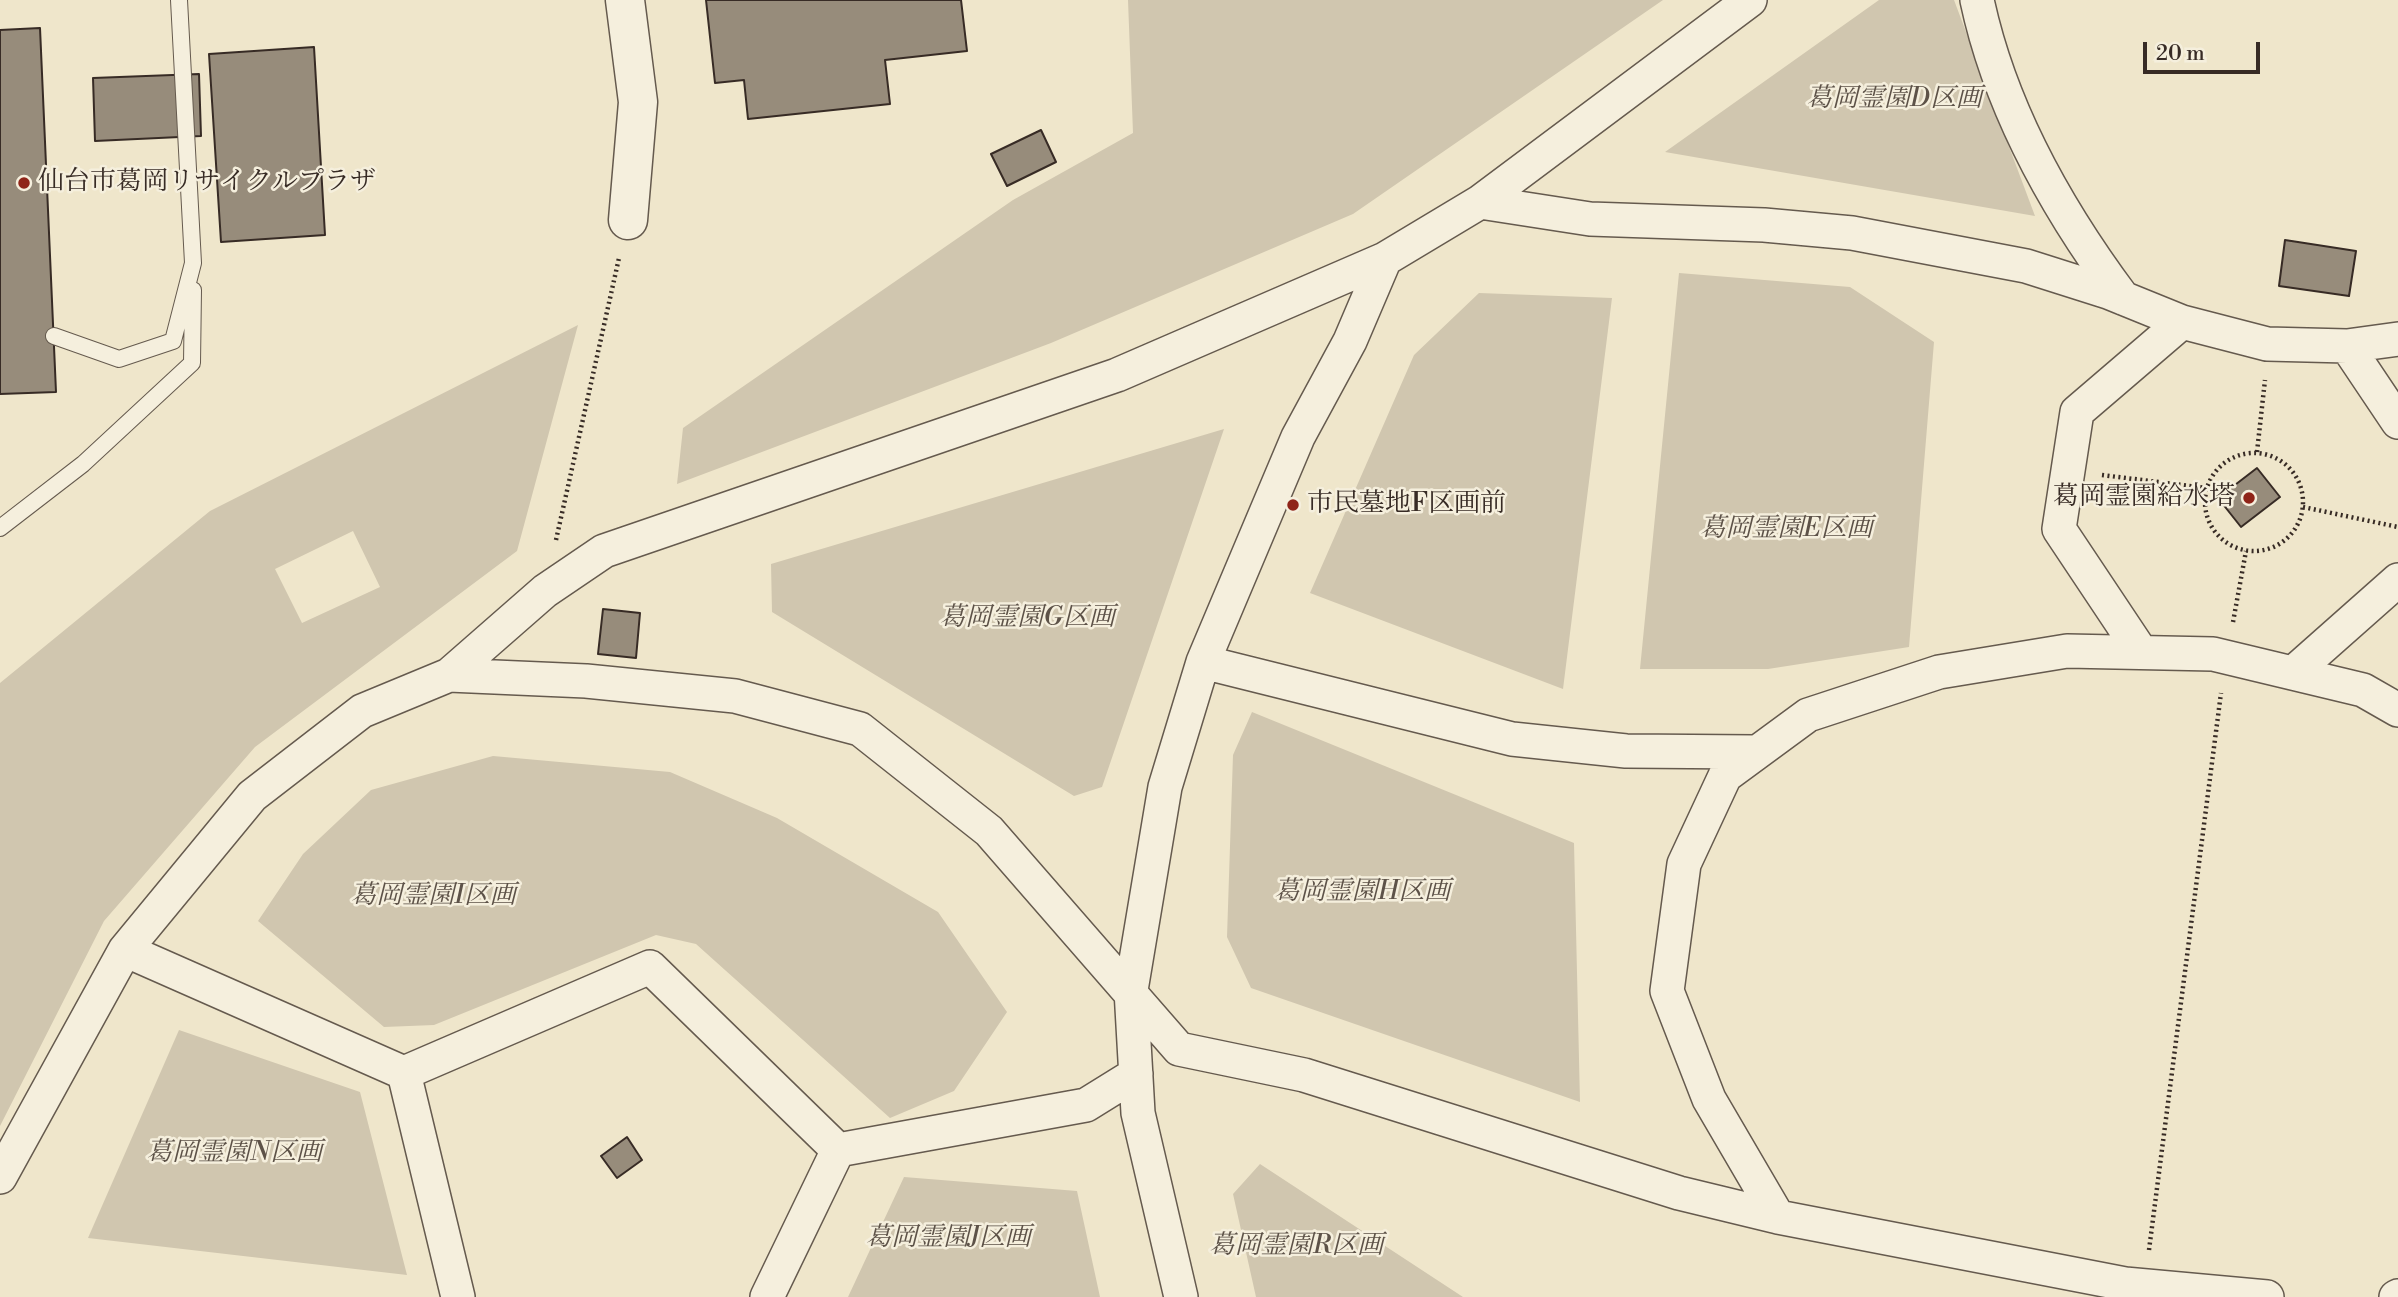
<!DOCTYPE html>
<html>
<head>
<meta charset="utf-8">
<style>
	body { margin:0 }
	#map { position:relative; width:2398px; height:1297px; overflow:hidden; background:#efe6cb; font-family:"Libre Bodoni",serif }
	canvas { display:block }
	.scale { position:absolute; left:2143px; top:42px; width:117px; height:32px; box-sizing:border-box; border:4px solid #372b25; border-top:0; padding-left:9px; font-size:21px; line-height:24px; white-space:nowrap; color:#372b25; -webkit-text-stroke:5px #f5efdd; paint-order:stroke }
</style>
</head>
<body>
<div id="map">
<canvas width="2398" height="1297"></canvas>
<div class="scale">20 m</div>
</div>
<script>
const g = document.querySelector('canvas').getContext('2d');
g.lineJoin = 'round';
function fillPath(path, color) {
  g.fillStyle = color;
  g.fill(path, 'evenodd');
}
function strokePath(path, color, width, dash) {
  g.strokeStyle = color;
  g.lineWidth = width;
  g.lineCap = dash ? 'butt' : 'round';
  g.setLineDash(dash || []);
  g.stroke(path);
}
function label(font, color, halo, rows, align = 'center') {
  g.font = font + ' "Libre Bodoni","Noto Serif JP",serif';
  g.lineWidth = 5;
  g.setLineDash([]);
  g.textBaseline = 'middle';
  g.strokeStyle = halo;
  g.fillStyle = color;
  for (const [text, x, y, turn = 0] of rows) {
    g.save();
    g.translate(x, y);
    g.rotate((+turn || 0) * Math.PI / 180);
    g.textAlign = isNaN(turn) ? turn : align;
    if (halo) g.strokeText(text, 0, 0);
    g.fillText(text, 0, 0);
    g.restore();
  }
}
fillPath(new Path2D(`
	M1128,0H1663L1353,214L1051,343L677,484L683,428L1013,200L1133,133Z
	M1879,0H1954L2035,216L1665,152Z
	M1679,273L1850,287L1934,342L1909,647L1768,669H1640Z
	M1479,293L1612,298L1563,689L1310,593L1414,355Z
	M578,325L517,551L255,747L104,921L0,1126V683L210,511ZM353,531L380,587L302,623L275,569Z
	M1224,429L1102,787L1074,796L772,612L771,564Z
	M1252,712L1574,843L1580,1102L1251,988L1227,937L1233,755Z
	M493,756L670,772L777,818L938,912L1007,1012L954,1091L890,1118L696,944L656,935L434,1025L384,1027L258,921L303,854L371,790Z
	M179,1030L360,1092L407,1275L88,1238Z
	M1260,1164L1463,1297H1256L1233,1194Z
	M904,1177L1077,1191L1100,1297H848Z`), '#d0c6af');
const building = new Path2D(`
	M706,0H961L967,51L885,60L890,104L748,119L744,80L715,83Z
	M40,28L56,392L0,394V30Z
	M314,47L325,235L221,242L209,54Z
	M199,74L201,136L95,141L93,78Z
	M1041,130L1056,162L1007,186L991,154Z
	M2285,240L2356,251L2349,296L2279,286Z
	M2257,468L2280,497L2241,527L2218,498Z
	M603,609L640,613L636,658L598,654Z
	M627,1137L642,1160L617,1178L601,1156Z`);
fillPath(building, '#978c7b');
strokePath(building, '#372b25', 2);
const service = new Path2D(`
	M54,336L119,359L173,341L193,263L179,0
	M0,528L83,464L192,363L193,290`);
const minor = new Path2D(`
	M1977,0C2000,108 2058,211 2123,298
	M1480,202L1590,219L1764,225L1852,233L2026,266L2108,292L2182,322L2267,344L2347,346L2398,339
	M2347,346L2398,422
	M2141,652L2059,529L2077,412L2182,322
	M1203,662L1512,739L1626,751L1755,752
	M2293,673L2398,580
	M449,675L586,681L735,696L860,729L989,831L1179,1049L1304,1075L1679,1193L1778,1217L2125,1284L2267,1297
	M125,950L404,1073L650,967L838,1150L1086,1105L1136,1074
	M404,1073L458,1297
	M0,1177L125,950L252,796L362,711L449,675L545,591L604,551L1117,375L1385,259L1480,202L1750,0
	M1778,1217L1709,1099L1667,991L1684,864L1725,776L1808,715L1939,672L2067,651L2213,654L2363,690L2398,710
	M767,1297L838,1150
	M1181,1297L1138,1113L1131,990L1165,787L1203,662L1298,437L1350,341L1385,259
	M2396,1297L2398,1296`);
const tertiary = new Path2D(`
	M625,0L638,102L628,220`);
strokePath(service, '#655a4e', 18);
strokePath(minor, '#655a4e', 36);
strokePath(tertiary, '#655a4e', 41);
strokePath(new Path2D(`
	M2257,452L2265,380
	M2205 502a49 49 0 1 1 98 0a49 49 0 1 1-98 0Z
	M2102,475L2206,488
	M2303,507L2398,527
	M556,540L619,258
	M2233,622L2246,551
	M2149,1250L2221,693`), '#372b25', 4.5, [2, 3.5]);
strokePath(service, '#f5efdd', 16);
strokePath(minor, '#f5efdd', 33);
strokePath(tertiary, '#f5efdd', 38);
for (const [x, y, r, color] of [
	[24,183,7,"#8f2418"],
	[2249,498,7,"#8f2418"],
	[1293,505,7,"#8f2418"]
]) {
  const dot = new Path2D();
  dot.arc(x, y, r, 0, 2 * Math.PI);
  g.fillStyle = color;
  g.fill(dot);
  strokePath(dot, '#f5efdd', 2.5);
}
label('italic 26px', '#5d5248', '#f5efdd', [
	["葛岡霊園D区画",1894,100],
	["葛岡霊園E区画",1786,530],
	["葛岡霊園G区画",1027,619],
	["葛岡霊園H区画",1362,893],
	["葛岡霊園I区画",433,897],
	["葛岡霊園N区画",234,1154],
	["葛岡霊園J区画",948,1239],
	["葛岡霊園R区画",1296,1247]
]);
label('26px', '#372b25', '#f5efdd', [
	["仙台市葛岡リサイクルプラザ",38,183],
	["葛岡霊園給水塔",2235,498,"right"],
	["市民墓地F区画前",1307,505]
], 'left');
</script>
</body>
</html>
